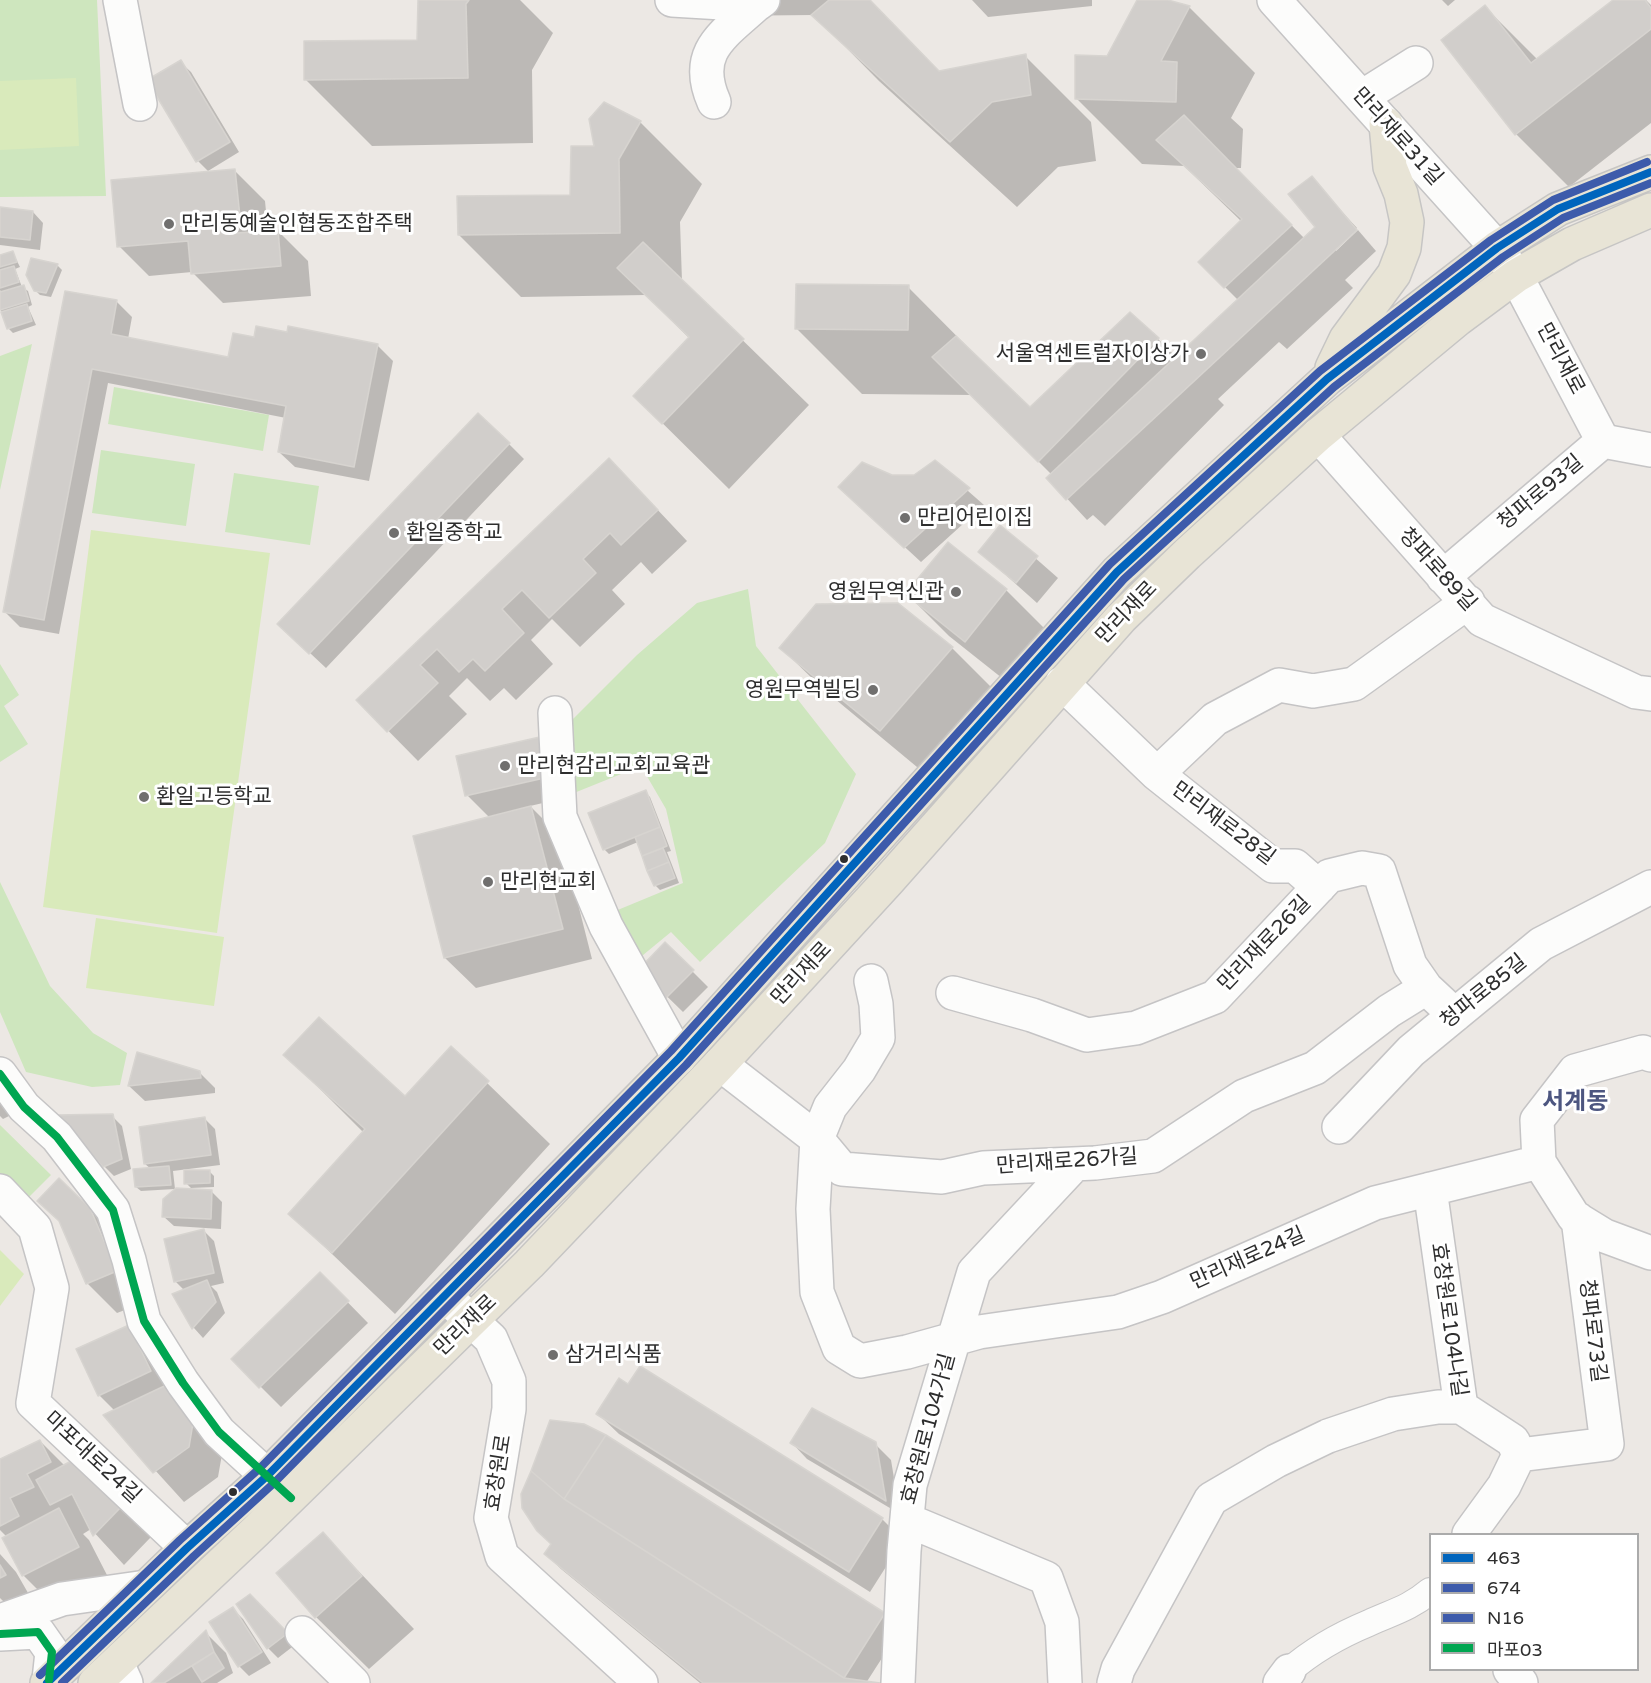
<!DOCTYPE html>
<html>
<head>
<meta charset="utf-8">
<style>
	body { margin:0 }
	#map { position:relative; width:1651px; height:1683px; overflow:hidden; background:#ece8e4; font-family:"Varela Round","Noto Sans KR",sans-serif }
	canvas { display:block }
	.legend { position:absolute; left:1429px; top:1533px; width:210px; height:138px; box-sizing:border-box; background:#fff; border:2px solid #ababab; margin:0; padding:8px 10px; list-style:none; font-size:18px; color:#2e2e2e }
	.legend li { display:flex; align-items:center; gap:12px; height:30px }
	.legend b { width:30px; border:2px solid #ababab }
</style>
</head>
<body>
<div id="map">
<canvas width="1651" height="1683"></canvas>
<ul class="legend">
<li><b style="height:8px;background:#0065bd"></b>463</li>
<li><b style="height:8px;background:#3d5bab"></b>674</li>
<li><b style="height:8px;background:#3d5bab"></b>N16</li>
<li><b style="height:8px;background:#00a651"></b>마포03</li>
</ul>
</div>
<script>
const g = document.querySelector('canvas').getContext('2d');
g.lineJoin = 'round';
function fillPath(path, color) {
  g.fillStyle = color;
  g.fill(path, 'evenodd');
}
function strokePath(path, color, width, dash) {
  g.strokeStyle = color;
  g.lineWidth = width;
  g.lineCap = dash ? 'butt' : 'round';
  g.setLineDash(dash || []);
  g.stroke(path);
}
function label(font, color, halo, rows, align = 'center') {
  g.font = font + ' "Varela Round","Noto Sans KR",sans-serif';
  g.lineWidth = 6;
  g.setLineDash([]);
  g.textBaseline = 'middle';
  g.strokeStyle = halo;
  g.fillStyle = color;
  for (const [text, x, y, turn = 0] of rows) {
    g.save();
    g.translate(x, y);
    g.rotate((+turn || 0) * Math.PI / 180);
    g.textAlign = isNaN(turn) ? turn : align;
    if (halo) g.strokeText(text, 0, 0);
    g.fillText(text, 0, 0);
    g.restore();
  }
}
fillPath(new Path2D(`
	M0,0H97L106,196L0,197Z
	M32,344L0,490V356Z
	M114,387L269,415L263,451L108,424Z
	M101,450L195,464L186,526L92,513Z
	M234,473L319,486L310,545L225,532Z
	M748,589L756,646L856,774L825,843L700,962L671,932L637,960L608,914L683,883L666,809L641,766L569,795L572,720L637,655L697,603Z
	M0,664L19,695L4,706L28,744L0,762Z
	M0,882L50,986L93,1033L127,1053L120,1085L92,1087L26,1072L0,1012Z
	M0,1125L51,1175L25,1201L0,1177Z`), '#cee6be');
fillPath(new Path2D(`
	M76,78L79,146L0,150V81Z
	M91,530L270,553L217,933L43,907Z
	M96,918L224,937L214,1006L86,988Z
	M0,1250L24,1274L0,1306Z`), '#d9eabb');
fillPath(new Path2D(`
	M420,0H520L553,33L532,70L533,143L372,146L306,80L419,41Z
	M698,0H869L940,72L1025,56L1091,122L1096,161L1058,167L1017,207L879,81L814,15L714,16Z
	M972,0H1092V6L988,17Z
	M1138,0H1162L1189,7L1255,73L1231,118L1243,129L1241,168H1235L1305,239L1317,228L1311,178L1357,228L1334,248L1336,251L1358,230L1376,251L1345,280L1353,288L1287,349L1279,342L1218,399L1224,405L1105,526L1093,515L1087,520L1048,478L1052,475L972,395L862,394L796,328L908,287L1030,410L1158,339L1177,358L1239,301L1200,262L1241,221L1184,166L1142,164L1076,98L1108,58Z
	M1442,0H1455L1448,6Z
	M1615,0H1646L1651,5V123L1569,187L1516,134L1443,40L1485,7L1538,60Z
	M180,62L191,72L239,152L208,171L198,161Z
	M640,122L702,184L680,222L682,281L809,405L729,489L635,396L690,339L646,295L521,297L459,235L572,196L596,148Z
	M235,171L265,201L268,232L278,231L308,261L311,296L223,303L192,272L149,276L119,246Z
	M0,209L33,212L43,223L40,250L0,245Z
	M13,253L20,267L15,269L22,287L28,291L32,305L28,307L36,325L13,333L8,328L0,308V293H2L0,290V257Z
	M32,260L58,266L62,270L51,297L40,295L35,290Z
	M66,292L117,302L132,317L128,339L230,358L255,339L377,345L393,361L369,481L295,467L279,452L286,418L108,383L59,634L20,627L4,611Z
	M509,444L524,459L326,668L295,639Z
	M935,462L984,505L921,562L856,502L891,477L915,476Z
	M639,490L687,541L652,574L641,562L612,590L625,604L580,647L552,619L531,640L553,664L516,700L504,688L490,701L467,678L449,696L467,714L418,761L358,700Z
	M1000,527L1058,578L1037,603L980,552Z
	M948,544L1006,590L1048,632L1007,682L949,636L907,594Z
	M898,605L952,648L994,690L923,772L823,689L781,648Z
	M544,738L573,796L530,806L561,837L592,959L476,988L445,958L490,818L467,795Z
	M645,792L650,797L671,851L667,852L679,883L660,890L655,885L638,842L609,854L604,849Z
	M665,944L708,987L683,1012L640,970Z
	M451,1048L550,1144L395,1314L290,1214L364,1133L286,1055L406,1098Z
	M199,1072L215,1088V1093L145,1101L129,1086Z
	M0,1093L11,1115L3,1119L0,1116Z
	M112,1116L122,1126L131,1169L114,1176L104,1166Z
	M205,1119L215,1129L220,1165L173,1171L175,1189L141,1191L136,1187L151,1169L145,1164Z
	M210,1172L214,1176V1187L191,1188L186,1183Z
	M212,1192L222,1202L221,1229L174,1226L163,1216Z
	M89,1209L120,1240L146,1302L117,1313L87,1283Z
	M204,1231L214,1241L224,1283L211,1286L217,1292L225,1313L203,1338L194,1328L174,1295L185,1291L175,1281Z
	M320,1274L368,1323L281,1407L233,1359Z
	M129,1326L224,1443L218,1477L184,1502L105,1415L115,1411L99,1395Z
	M598,1414L882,1519L903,1540L870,1592L619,1434Z
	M605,1436L884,1615L900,1630L866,1683H869H700L561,1569L546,1554Z
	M40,1441L65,1466L73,1462L151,1537L124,1565L91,1529L83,1534L89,1540L108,1577L53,1605L23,1575L7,1537L0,1530V1461Z
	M792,1443L875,1444L891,1460L900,1514L807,1459Z
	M323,1534L414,1629L369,1669L316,1617Z
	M0,1554L16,1572L35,1605L17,1615L0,1598Z
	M250,1596L296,1644L278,1658L268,1648Z
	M233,1609L243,1619L271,1663L249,1676L239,1666Z
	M206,1633L226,1653L233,1673L217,1683H153Z`), '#0003');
const building = new Path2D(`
	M418,0H469L466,4L468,78L304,80V41L417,40Z
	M829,0H870L939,71L1026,54L1031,95L992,102L950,142L811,15Z
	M1137,0H1168L1190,6L1161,61L1177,62L1176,102L1075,99V55L1107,56Z
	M1613,0H1645L1651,8V29L1515,135L1441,40L1485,5L1531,63Z
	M181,60L230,142L196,162L147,80Z
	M604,102L641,121L619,159L620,233L458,235L457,196L570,195L571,146H594L589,119Z
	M1184,115L1292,225L1224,288L1198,262L1242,219L1156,140Z
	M235,169L240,217L222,219L224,234L278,230L281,266L191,274L188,241L117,247L111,180Z
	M1312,176L1357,230L1066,500L1046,478L1315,227L1288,194Z
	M0,207L33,211L30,240L0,237Z
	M643,242L744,339L662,424L633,396L689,337L617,268Z
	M13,251L17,262L0,267V255Z
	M31,258L58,264L46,293L34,291L26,275Z
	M14,266L19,282L0,288V270Z
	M796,284L909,285L908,330L795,329Z
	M24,285L29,301L0,310V292Z
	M65,291L117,300L111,334L228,357L233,333L254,337L256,326L287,332L288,326L378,344L354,467L278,452L286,406L92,369L44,620L3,612Z
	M27,304L32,321L7,329L1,312Z
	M1130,312L1159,338L1038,462L932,357L956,336L1030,407Z
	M478,413L510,443L309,654L277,624Z
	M609,458L658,510L621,545L610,533L583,559L596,573L549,618L522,590L502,609L524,633L485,671L473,659L459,672L437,649L420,665L438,683L387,732L356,700Z
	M935,460L970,488L904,548L838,487L862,462L892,475H914Z
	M1000,525L1038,556L1016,583L978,552Z
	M948,542L1007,589L965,642L905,594Z
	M898,603L953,647L880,731L779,648L816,604Z
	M544,736L553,776L465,796L456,756Z
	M646,790L660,827L603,850L588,813Z
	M531,806L563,929L444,958L413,836Z
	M660,827L667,846L642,856L635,837Z
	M663,848L669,862L647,871L642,856Z
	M669,862L675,878L654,886L647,871Z
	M665,942L694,970L666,998L638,970Z
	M319,1017L405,1096L451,1046L489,1081L332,1253L288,1214L365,1129L283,1055Z
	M137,1052L200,1071L201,1078L128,1086Z
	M113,1114L122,1159L103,1167L56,1115Z
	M205,1117L211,1155L144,1164L139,1127Z
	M169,1166L171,1185L135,1187L133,1169Z
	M184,1170H210V1183L184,1184Z
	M59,1178L90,1208L117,1271L86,1284L59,1221L37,1201Z
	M176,1188L212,1190L211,1219L162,1217L163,1199Z
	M204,1229L214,1273L174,1282L164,1239Z
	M320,1272L349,1301L259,1388L231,1359Z
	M207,1280L216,1302L192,1329L172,1294Z
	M129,1325L151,1371L98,1396L76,1349Z
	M640,1366L883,1518L849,1572L596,1414L619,1378L628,1384Z
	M175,1381L195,1411L189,1447L153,1473L103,1415Z
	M812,1408L876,1442L886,1501L790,1443Z
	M550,1420L584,1424L606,1435L564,1499L531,1471Z
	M606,1435L885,1613L844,1678L564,1499Z
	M40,1440L51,1462L27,1474L34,1487L10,1498L19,1516L0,1526V1459Z
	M73,1460L122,1506L93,1536L72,1494L50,1505L36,1480Z
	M531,1471L564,1499L844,1678L880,1683H703L544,1554L551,1544L537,1531L522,1508L521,1494Z
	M59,1508L79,1547L22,1576L2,1538Z
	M323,1532L362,1576L315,1618L276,1573Z
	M0,1565L6,1575L0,1578Z
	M250,1594L288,1633L267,1649L236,1604Z
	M233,1607L262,1652L238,1667L209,1622Z
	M206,1630L214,1652L164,1683H151Z
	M214,1652L224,1668L202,1682L192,1666Z`);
fillPath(building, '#d1cecb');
strokePath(building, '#d7d4d0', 1.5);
const pedestrian = new Path2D(`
	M1289,1671C1313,1650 1340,1635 1369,1623C1393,1612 1410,1608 1430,1591`);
const minor = new Path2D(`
	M120,0L140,104
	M672,0L756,5L763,0
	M1274,0L1497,248L1516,276L1603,441
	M1362,97L1416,63
	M714,102C692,52 723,35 756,5
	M1318,435L1482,620L1636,692L1651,694
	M1443,577L1603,441L1651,450
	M1062,683L1157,774L1215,719L1279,685L1313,691L1354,684L1468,602
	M555,713L560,817L606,926L679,1058
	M1157,774L1273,866H1295L1319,887
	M871,981L876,1004L878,1038L859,1070L830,1107L817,1139L813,1209L817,1292L839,1348L860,1361L907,1352L979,1332L1118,1312L1162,1297L1375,1203L1539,1162
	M953,993L1032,1015L1087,1035L1136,1028L1215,997L1329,876L1362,868L1379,871L1410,965L1426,988L1455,1015
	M1651,1055L1643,1052L1575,1071L1537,1120L1539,1162L1574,1217L1605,1236L1651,1253
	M720,1064L817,1139L842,1169L942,1177L983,1168L1095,1163L1153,1156L1244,1096L1315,1068L1389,1011L1426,988
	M0,1074L24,1107L57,1137L113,1210L129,1260L144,1321L183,1383L219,1432L288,1495
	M1339,1127L1411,1051L1541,944L1651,887
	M0,1191L35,1228L52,1288L33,1403L187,1548
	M445,1296L491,1339L509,1381V1409L491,1518L502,1556L641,1683
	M1461,1407L1513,1441L1519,1455L1504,1486L1469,1534
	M1519,1455L1607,1444L1578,1219
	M907,1520L1046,1578L1062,1622L1065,1683
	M302,1633L353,1683
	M117,1663L126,1683
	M1510,1670L1521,1683
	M898,1683L904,1551L910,1485L974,1272L1075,1164
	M1114,1683L1118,1669L1211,1499L1276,1461L1328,1436L1393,1414L1438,1407H1461L1430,1189
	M1280,1683L1289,1671`);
const tertiary = new Path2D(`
	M0,1621L62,1599L146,1587
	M0,1634L38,1632L52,1652L49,1680`);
const primary = new Path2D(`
	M1332,368L1346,339L1394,274L1404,248L1407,222L1401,194L1390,167L1386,124
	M47,1683L187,1548L267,1476L679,1058L1117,572L1327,379L1497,248L1558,209L1651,172
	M95,1683L256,1531L529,1264L720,1064L888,881L1121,618L1187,554L1318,435L1458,319L1516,276L1572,244L1651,210`);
strokePath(pedestrian, '#c5c4c5', 28);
strokePath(minor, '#c5c4c5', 36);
strokePath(tertiary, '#c5c4c5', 36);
strokePath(primary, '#c6c5c4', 36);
strokePath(pedestrian, '#fcfcfb', 26);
strokePath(minor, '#fcfcfb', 33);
strokePath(tertiary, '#fcfcfb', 33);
strokePath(primary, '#e8e4d6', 33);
strokePath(new Path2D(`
	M47,1683L187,1548L267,1476L679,1058L1117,572L1327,379L1497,248L1558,209L1651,172`), '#0065bd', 8);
strokePath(new Path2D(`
	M62,1683L194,1556L274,1483L686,1065L1124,579L1334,387L1503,257L1563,218L1651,183`), '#3d5bab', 8);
strokePath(new Path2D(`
	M40,1675L180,1540L260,1468L671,1051L1110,564L1320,371L1491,240L1553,200L1647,162`), '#3d5bab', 8);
strokePath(new Path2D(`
	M0,1074L24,1107L57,1137L113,1210L144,1321L183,1383L219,1432L291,1498
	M0,1634L38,1632L52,1652L49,1680`), '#00a651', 8);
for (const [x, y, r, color] of [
	[169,224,6,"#706f6e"],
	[1201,354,6,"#706f6e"],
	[905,518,6,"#706f6e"],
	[394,533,6,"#706f6e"],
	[956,592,6,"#706f6e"],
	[873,690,6,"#706f6e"],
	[505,766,6,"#706f6e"],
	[144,797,6,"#706f6e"],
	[844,859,5,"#2e2e2e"],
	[488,882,6,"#706f6e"],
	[553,1355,6,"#706f6e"],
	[233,1492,5,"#2e2e2e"]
]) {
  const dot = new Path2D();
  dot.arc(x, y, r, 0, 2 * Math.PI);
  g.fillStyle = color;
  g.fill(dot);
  strokePath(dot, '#fff', 2);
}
label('21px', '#2e2e2e', '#fff', [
	["만리재로31길",1397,137,48],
	["만리재로",1560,359,62],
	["청파로93길",1541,493,-40],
	["청파로89길",1437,570,48],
	["만리재로",1127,613,-46],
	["만리재로28길",1223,824,37],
	["만리재로26길",1265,944,-46],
	["만리재로",802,974,-47],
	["청파로85길",1484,992,-39],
	["만리재로26가길",1067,1162,-4],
	["만리재로24길",1248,1259,-24],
	["효창원로104나길",1448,1320,82],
	["만리재로",466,1326,-44],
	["청파로73길",1592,1331,83],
	["효창원로104가길",929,1429,-75],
	["마포대로24길",92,1458,43],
	["효창원로",499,1473,-81]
]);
label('21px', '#2e2e2e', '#fff', [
	["만리동예술인협동조합주택",181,224],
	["서울역센트럴자이상가",1189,354,"right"],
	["만리어린이집",917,518],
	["환일중학교",406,533],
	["영원무역신관",944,592,"right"],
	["영원무역빌딩",861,690,"right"],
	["만리현감리교회교육관",517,766],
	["환일고등학교",156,797],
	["만리현교회",500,882],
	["삼거리식품",565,1355]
], 'left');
label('bold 24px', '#4d5680', '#fff', [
	["서계동",1575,1103]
]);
</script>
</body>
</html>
